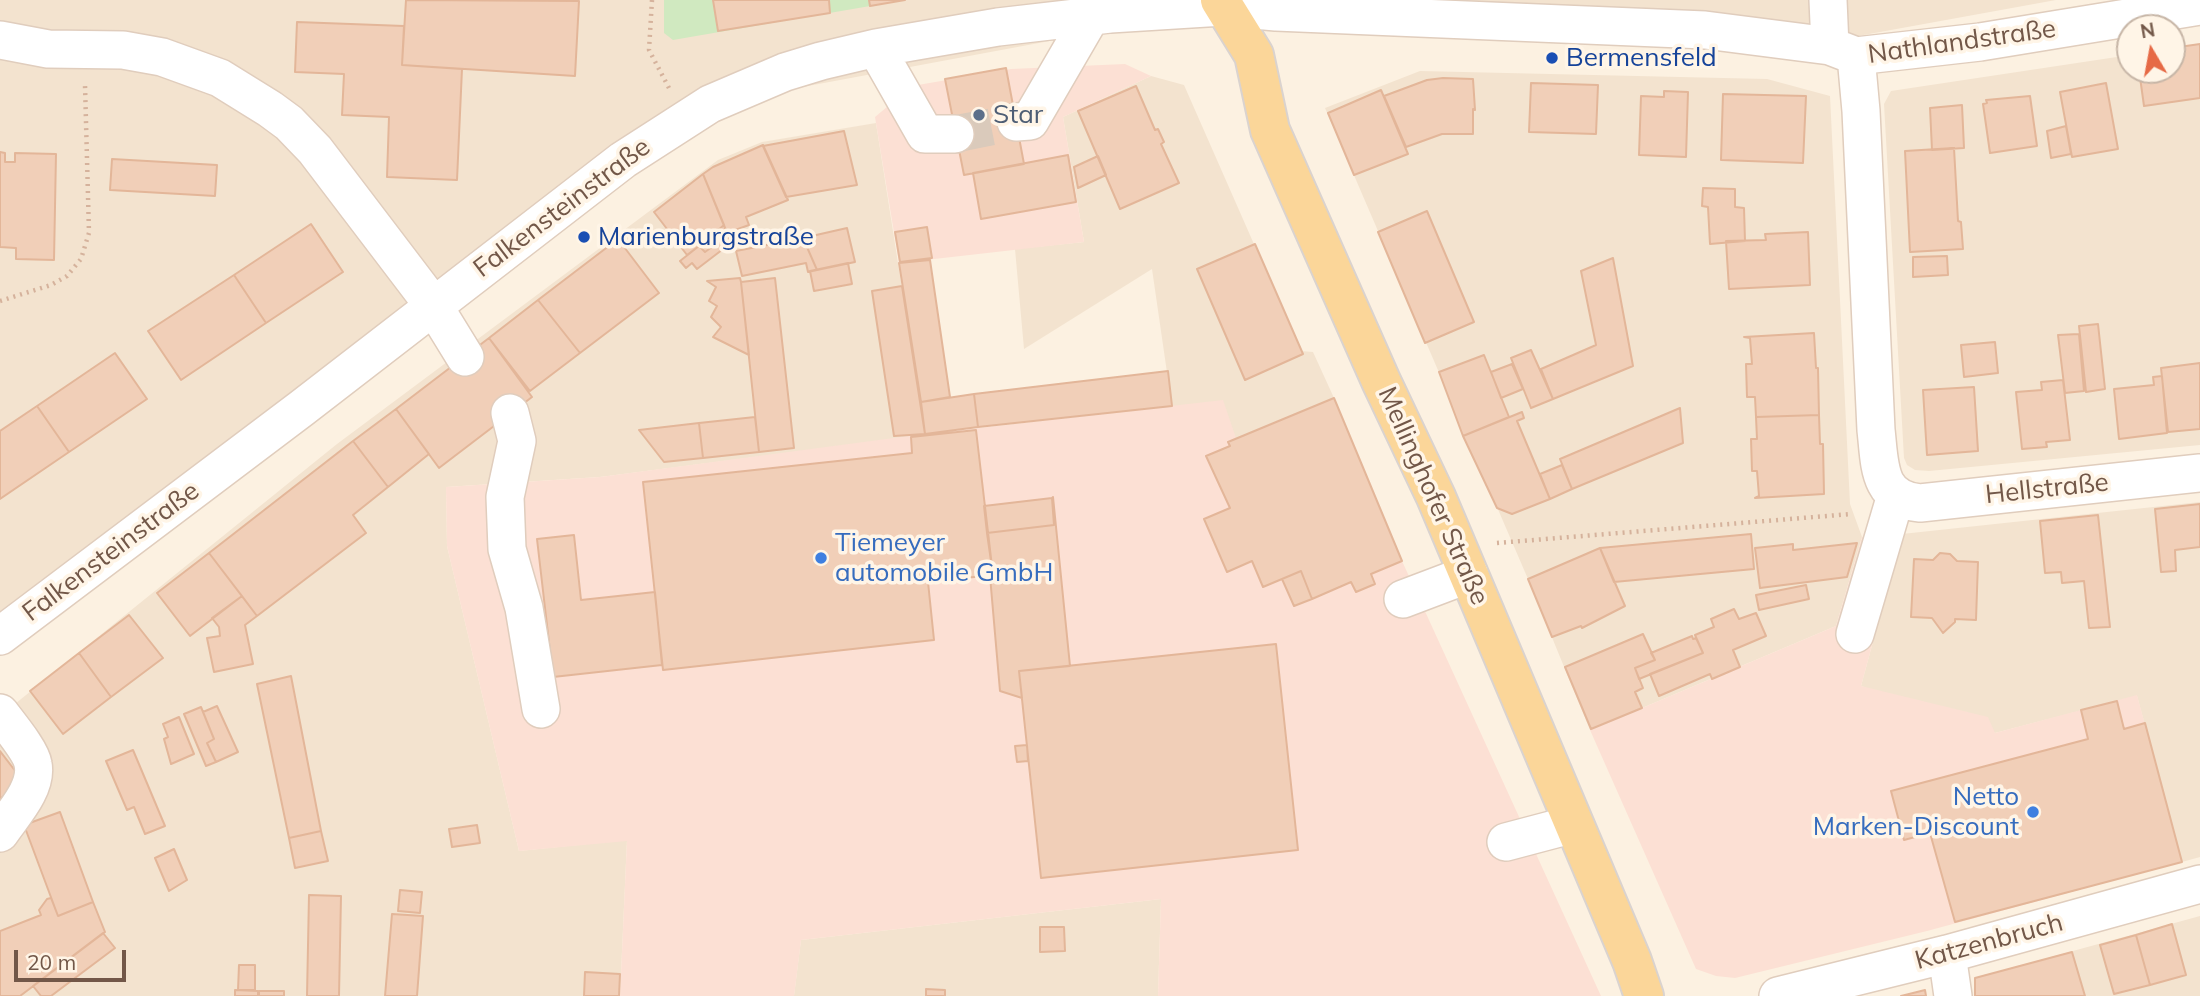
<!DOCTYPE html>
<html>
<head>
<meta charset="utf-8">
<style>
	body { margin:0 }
	#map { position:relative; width:2200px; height:996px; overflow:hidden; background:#fcf1e1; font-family:Mulish,sans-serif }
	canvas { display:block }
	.north { position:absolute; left:2116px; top:14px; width:70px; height:70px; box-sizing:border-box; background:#fff5e7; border:2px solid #c7b6a7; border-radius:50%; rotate:350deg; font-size:19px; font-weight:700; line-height:28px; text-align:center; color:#725748 }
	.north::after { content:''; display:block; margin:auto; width:24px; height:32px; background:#e66a46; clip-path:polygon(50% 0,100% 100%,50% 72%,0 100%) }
	.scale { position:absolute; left:14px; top:950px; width:112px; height:32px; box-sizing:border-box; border:4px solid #725748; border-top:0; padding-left:9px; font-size:21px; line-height:24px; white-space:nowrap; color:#725748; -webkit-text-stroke:5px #fff5e7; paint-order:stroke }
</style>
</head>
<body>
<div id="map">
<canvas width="2200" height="996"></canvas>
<div class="north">N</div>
<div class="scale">20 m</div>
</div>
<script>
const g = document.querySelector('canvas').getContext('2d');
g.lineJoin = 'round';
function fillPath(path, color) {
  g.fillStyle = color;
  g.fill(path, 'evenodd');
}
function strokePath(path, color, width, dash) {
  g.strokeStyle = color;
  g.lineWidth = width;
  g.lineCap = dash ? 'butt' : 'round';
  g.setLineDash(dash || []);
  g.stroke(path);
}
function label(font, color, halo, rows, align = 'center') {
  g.font = font + ' Mulish,sans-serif';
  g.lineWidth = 7;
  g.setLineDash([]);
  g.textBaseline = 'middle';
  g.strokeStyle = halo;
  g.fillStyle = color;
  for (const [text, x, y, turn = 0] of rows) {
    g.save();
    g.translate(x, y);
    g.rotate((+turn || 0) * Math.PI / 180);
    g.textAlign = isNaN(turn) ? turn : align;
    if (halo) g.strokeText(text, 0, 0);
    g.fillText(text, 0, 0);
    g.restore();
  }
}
fillPath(new Path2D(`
	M0,0H2056L1847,38L1248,15L1098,32L711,104L0,637Z
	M2200,44V445L1929,471L1915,470L1907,465L1904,458L1884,104L1891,91L2130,55V70H2172V48Z
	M1420,71L1767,79L1830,96L1850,504L1862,537L1836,626L1590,730L1528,579L1325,108Z
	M1151,76L1184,85L1301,351L1313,352L1334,398L1236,439L1172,407L1152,269L1024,349L1015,249L1084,242L1063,117Z
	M876,123L925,435L600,477L446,487L447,546L519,851L627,840L620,996H0V716L337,444L718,160L762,142Z
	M2200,502V857L2182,862L2137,696L1995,733L1861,686L1902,534Z
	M1161,899L1158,996H794L801,940Z
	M2200,916V996H1974L1975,978Z`), '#f3e3cf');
fillPath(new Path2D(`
	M1125,64L1151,76L1063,117L1084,242L899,263L875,117L912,86L1011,69Z
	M1334,398L1402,561L1601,996H1158L1161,899L801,940L794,996H620L627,841L519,851L447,546L446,487L600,477L909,436L1223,400L1236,438Z
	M1862,537L1898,549L1861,686L1988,717L1995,733L2137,695L2182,862L1927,931L1735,978L1716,976L1696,969L1590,730L1836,626Z`), '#fce0d4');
fillPath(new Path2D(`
	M664,0H905L673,40L664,33Z`), '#d0e9c0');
const building = new Path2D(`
	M406,0L579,1L575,76L402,65Z
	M713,0H829L830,13L718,31Z
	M869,0H905L870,6Z
	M297,22L404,26L402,65L462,69L457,180L387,177L389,117L342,115L344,74L295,72Z
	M2200,44V98L2144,106L2139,70H2172V48Z
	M1006,68L1024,164L964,175L945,79Z
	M1443,78L1473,79L1475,110L1473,109V134H1442L1406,147L1384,96L1427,80Z
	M1531,83L1598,85L1596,134L1529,132Z
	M2106,83L2118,149L2072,157L2060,92Z
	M1136,86L1155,130L1158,129L1164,142L1161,144L1179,183L1120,209L1078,111Z
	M1381,90L1408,154L1354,175L1328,113Z
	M1664,91L1688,92L1686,157L1639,155L1641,96L1664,97Z
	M1723,94L1806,96L1803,163L1721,160Z
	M2030,96L2037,146L1990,153L1983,104L1987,103L1986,100Z
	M1962,105L1964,148L1932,150L1930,108Z
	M2066,126L2071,154L2051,158L2047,131Z
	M844,131L857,185L786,197L763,146Z
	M763,145L788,200L746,217L749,225L727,233L703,174L713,167Z
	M1954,148L1958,221L1961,222L1963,249L1910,252L1905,151Z
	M0,152L5,153V162H15V153L56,154L54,260L16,259V248L0,247Z
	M1068,155L1076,202L981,219L973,173Z
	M1098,156L1106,175L1078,188L1074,167Z
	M112,159L217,165L215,196L110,190Z
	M703,174L724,225L717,231L723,239L705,252L699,246L687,255L654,212Z
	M1703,188L1735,189V207L1744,208L1745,241L1710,244L1708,207L1702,206Z
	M1427,211L1474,322L1425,343L1378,232Z
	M311,224L343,272L266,323L234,275Z
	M724,225L731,243L697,269L692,263L686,268L680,261L699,246L705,252L723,239L717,231Z
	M927,227L932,258L900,262L895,232Z
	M847,228L855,262L817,270L803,238Z
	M1808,232L1810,285L1729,289L1726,241L1766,240L1765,234Z
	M803,238L817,270L808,272L806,263L742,276L736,251Z
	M618,239L659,293L580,353L538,300Z
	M1255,244L1303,354L1245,380L1197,269Z
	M1947,256L1948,275L1913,277V257Z
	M1613,258L1633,366L1553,399L1541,369L1596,345L1581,271Z
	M930,260L950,397L921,402L899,263Z
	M848,263L852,284L814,291L810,271Z
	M234,275L266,323L181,380L148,331Z
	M740,278L741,282L749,355L713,337L721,327L711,317L717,306L709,301L716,287L707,281Z
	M775,278L794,448L759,452L741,282Z
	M902,286L925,434L894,436L872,291Z
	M538,300L580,353L530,391L489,338Z
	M2098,324L2105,389L2086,392L2079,326Z
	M1814,333L1816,368H1818L1819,415L1756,417L1755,397H1747L1746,364H1752L1750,338L1744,337Z
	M2079,334L2084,391L2065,393L2058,335Z
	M489,338L532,397L439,468L396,409Z
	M1995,342L1998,373L1964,377L1961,345Z
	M1531,350L1553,399L1531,408L1511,358Z
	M115,353L147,399L69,452L37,406Z
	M1484,355L1509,417L1463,436L1439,372Z
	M2200,363V429L2168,432L2161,368Z
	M1512,364L1523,389L1501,398L1491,372Z
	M1168,371L1172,406L978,427L974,394Z
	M2162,376L2167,433L2119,439L2114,389L2154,385L2153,377Z
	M2063,380L2070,440L2046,442L2047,447L2022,449L2016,392L2042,390L2041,382Z
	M1974,387L1978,451L1927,455L1923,390Z
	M974,394L978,427L925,434L921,402Z
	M1334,398L1402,561L1371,574L1375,584L1356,592L1351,582L1312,599L1301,571L1263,587L1252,561L1227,572L1204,519L1230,508L1206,456L1230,446L1228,442Z
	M37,406L69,452L0,499V431Z
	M1680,408L1683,443L1572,489L1560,459Z
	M396,409L429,454L388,487L353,441Z
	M1522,412L1524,418L1517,421L1550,499L1512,514L1497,508L1463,436Z
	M1819,415L1820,444H1823L1824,494L1755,498L1759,496L1757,471H1752L1751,439H1757L1756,417Z
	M755,417L759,452L703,458L699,423Z
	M699,423L703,458L664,462L639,430Z
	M976,430L993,575L928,582L934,640L663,670L643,482L912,453L911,437Z
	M353,441L388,487L353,515L366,533L257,616L209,553Z
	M1562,465L1572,489L1550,499L1540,474Z
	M1053,497L1070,666L1019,671L1022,698L1000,691L990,576L993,575L987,533L1054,525L1052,498Z
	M1052,498L1054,525L987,533L984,506Z
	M2200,504V547L2175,550L2176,571L2161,572L2155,509Z
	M2098,515L2110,627L2089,628L2084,581L2062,583L2061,572L2045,573L2040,521Z
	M1751,534L1754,569L1614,582L1600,548Z
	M574,535L581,600L655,592L662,665L553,677L537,539Z
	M1857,543L1847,577L1760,588L1755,548L1793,544V550Z
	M1600,548L1625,606L1582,628L1581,626L1552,637L1528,579Z
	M209,553L242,596L190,636L157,593Z
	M1940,553L1950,554L1957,561L1978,562L1976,620L1955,619V622L1943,633L1932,618L1911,617L1914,559L1933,560Z
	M1301,571L1312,599L1294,606L1282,579Z
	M1806,585L1809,599L1759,610L1756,595Z
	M242,596L257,616L245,625L253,664L214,672L207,638L220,636L219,627L212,618Z
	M1734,609L1739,619L1756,613L1766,636L1733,650L1740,667L1712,679L1710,674L1659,696L1650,674L1703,653L1695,635L1714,627L1711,619Z
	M129,615L163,658L111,697L79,653Z
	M1643,634L1655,660L1635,668L1643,688L1635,692L1642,708L1591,729L1565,667Z
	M1692,636L1693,639L1696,638L1703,653L1639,679L1635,668L1655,660L1651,653Z
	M1276,644L1298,850L1041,878L1019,671Z
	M79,653L111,697L63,734L30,691Z
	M291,676L321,831L289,838L257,684Z
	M2117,701L2124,729L2145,723L2182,862L1955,922L1930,833L1904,840L1891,791L2088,739L2081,710Z
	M217,706L238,752L216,762L207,743L214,739L203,712Z
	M201,707L214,739L207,743L216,762L206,766L184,714Z
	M179,717L194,754L171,764L164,739L168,737L163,724Z
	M1027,745L1028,761L1017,762L1015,746Z
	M133,750L165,826L145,834L134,807L127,810L106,761Z
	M0,751L23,781L0,799Z
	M60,812L93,902L58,916L24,825Z
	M477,825L480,843L452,847L449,829Z
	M321,831L328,861L295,868L289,838Z
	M174,849L187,880L169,891L155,858Z
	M400,890L422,892L420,913L398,911Z
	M309,895L341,896L339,996H307Z
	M51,898L58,916L93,902L105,932L20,996H0V931L41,915L39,910L47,899Z
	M392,914L423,916L417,996H385Z
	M2172,924L2186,975L2150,985L2136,935Z
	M1040,927H1064L1065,951L1040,952Z
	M103,933L115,948L51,996H41L33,986Z
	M2136,935L2150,985L2114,994L2100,945Z
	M2072,952L2085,996H1975V978Z
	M239,965H255V990H238Z
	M585,972L620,974L619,996H584Z
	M926,989L945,990V996H926Z
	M235,990L258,991V996H235Z
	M1925,990L1926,996H1901Z
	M259,991H284V996H259Z`);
fillPath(building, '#f1cfb8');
strokePath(building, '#e3b699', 2);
strokePath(new Path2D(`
	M955,134L1016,122`), '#dacabb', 37, [37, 18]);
const minor = new Path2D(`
	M1828,0L1830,46
	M0,40L48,49L123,50L162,57L220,78L270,109L289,123L315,150L433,305L465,357
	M876,48L925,134H955
	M1856,56L1861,111L1876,430C1880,464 1877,499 1920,503L2200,473
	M1016,122L1030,121L1091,16
	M510,413L517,441L505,497L507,549L524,608L541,709
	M1403,599L1469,574
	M1855,634L1896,495
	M0,636L302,408L623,160L710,104L785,72L821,61L876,48L998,27L1110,14L1223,7L1276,12L1705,30L1830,46L1856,56L1980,42L2200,6
	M0,713C8,724 31,751 33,764C38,788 12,815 0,833
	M1506,842L1574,824
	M1947,954L1953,996
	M1778,996L1947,954L2200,884`);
const major = new Path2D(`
	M1220,0L1254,55L1270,130L1381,381L1436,497L1632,961L1644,996`);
strokePath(minor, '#e0cdbd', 40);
strokePath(major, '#dad3cf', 42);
strokePath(new Path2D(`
	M652,0L649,50L669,88
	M0,301L51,285L67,276L81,259L89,233L85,85
	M1497,543L1851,514`), '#d5b29c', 4.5, [2, 5]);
strokePath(minor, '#fff', 37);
strokePath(major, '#fbd699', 38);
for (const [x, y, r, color] of [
	[1552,58,7,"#1a4fb4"],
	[979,115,7,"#5c6f8a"],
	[584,237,7,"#1a4fb4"],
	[821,558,7,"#3f7fe0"],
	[2033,812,7,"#3f7fe0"]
]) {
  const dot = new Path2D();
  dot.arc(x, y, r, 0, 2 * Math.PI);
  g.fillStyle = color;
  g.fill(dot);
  strokePath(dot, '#fff5e7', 2.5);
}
label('26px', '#725748', '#fff5e7', [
	["Nathlandstraße",1962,42,-8],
	["Falkensteinstraße",562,208,-37],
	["Hellstraße",2047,489,-6],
	["Mellinghofer Straße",1433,496,66],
	["Falkensteinstraße",111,552,-37],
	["Katzenbruch",1989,942,-15]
]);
label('26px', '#164399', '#fff5e7', [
	["Bermensfeld",1566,58],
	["Marienburgstraße",598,237]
], 'left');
label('26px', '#4e5e75', '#fff5e7', [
	["Star",993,115]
], 'left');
label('26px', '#366cbe', '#fff5e7', [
	["Tiemeyer",835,543],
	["automobile GmbH",835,573],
	["Netto",2019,797,"right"],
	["Marken-Discount",2019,827,"right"]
], 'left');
</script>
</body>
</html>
